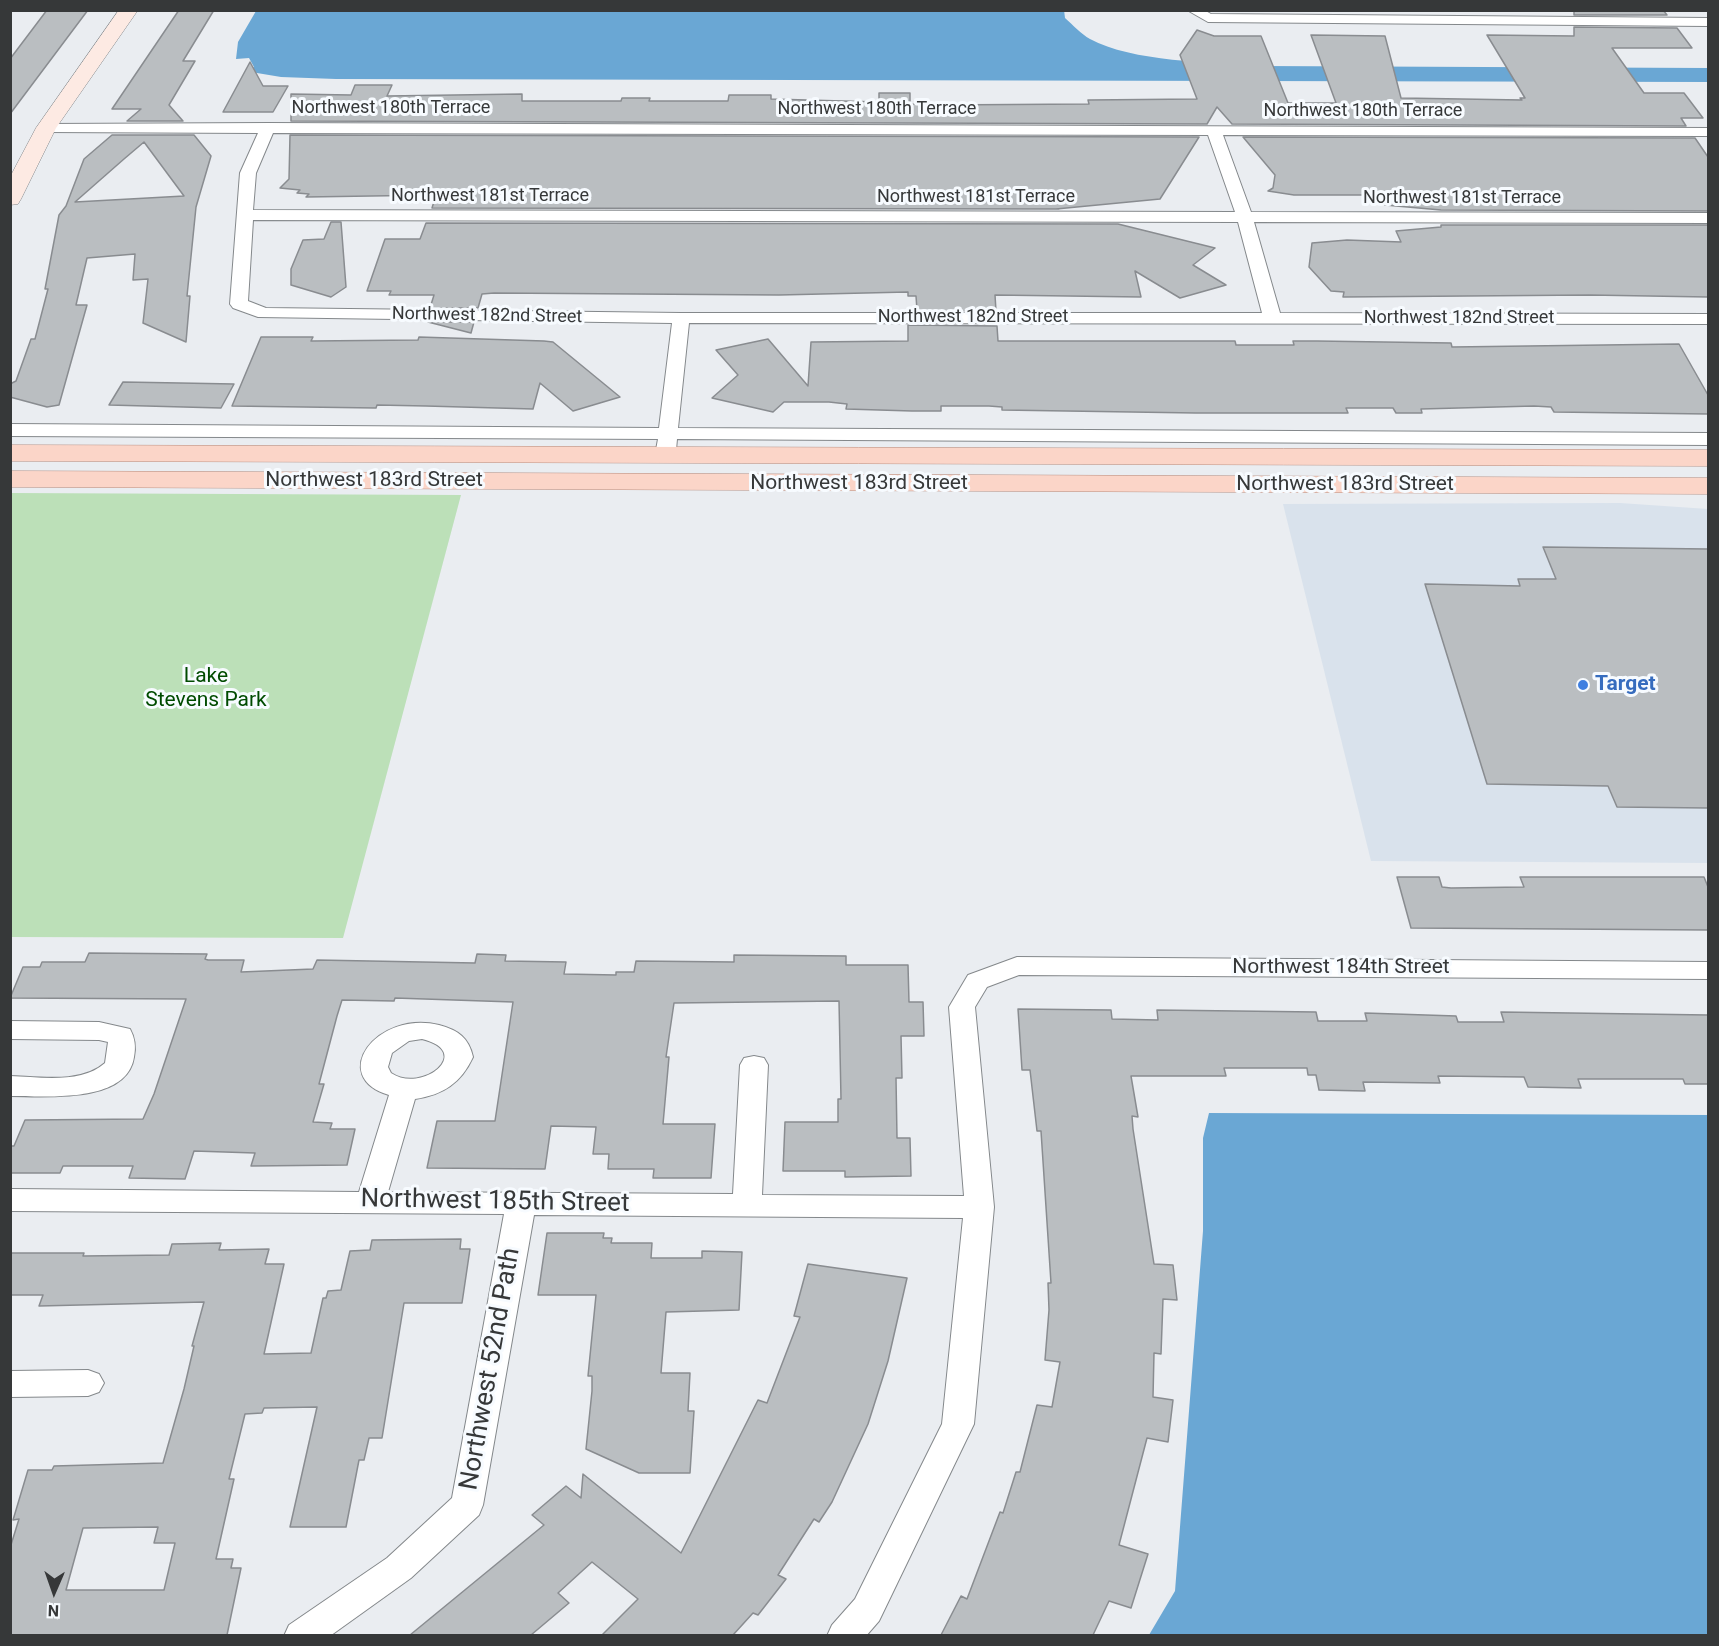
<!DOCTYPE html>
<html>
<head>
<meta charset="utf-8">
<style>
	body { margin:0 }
	#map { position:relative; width:1719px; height:1646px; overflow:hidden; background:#eaedf1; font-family:Roboto,sans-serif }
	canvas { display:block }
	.frame { position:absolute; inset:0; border:12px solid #363839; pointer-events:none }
	.north { position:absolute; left:24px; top:1562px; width:60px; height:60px; -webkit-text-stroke:4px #f7fbff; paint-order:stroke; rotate:182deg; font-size:16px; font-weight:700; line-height:24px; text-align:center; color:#363839 }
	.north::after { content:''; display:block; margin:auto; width:21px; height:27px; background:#363839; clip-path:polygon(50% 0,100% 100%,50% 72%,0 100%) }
</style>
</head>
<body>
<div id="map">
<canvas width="1719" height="1646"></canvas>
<div class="frame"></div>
<div class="north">N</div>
</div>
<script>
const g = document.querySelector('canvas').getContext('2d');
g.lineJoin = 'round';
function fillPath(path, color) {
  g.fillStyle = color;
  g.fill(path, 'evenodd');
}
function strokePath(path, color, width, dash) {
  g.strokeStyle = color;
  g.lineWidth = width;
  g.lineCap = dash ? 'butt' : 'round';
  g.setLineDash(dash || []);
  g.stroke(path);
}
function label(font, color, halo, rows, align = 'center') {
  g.font = font + ' Roboto,sans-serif';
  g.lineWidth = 6;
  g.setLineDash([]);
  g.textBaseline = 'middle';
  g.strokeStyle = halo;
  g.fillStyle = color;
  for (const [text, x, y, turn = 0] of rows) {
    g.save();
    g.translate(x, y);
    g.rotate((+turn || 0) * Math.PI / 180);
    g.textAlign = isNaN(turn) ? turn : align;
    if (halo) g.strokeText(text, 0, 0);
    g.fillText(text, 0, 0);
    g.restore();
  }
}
fillPath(new Path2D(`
	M1620,503L1708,509V863L1371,861L1283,504Z`), '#d9e2ec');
fillPath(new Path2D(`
	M11,493L461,495L343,938L11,937Z`), '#bce0b8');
fillPath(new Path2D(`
	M1064,10L1065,18C1073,25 1081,34 1090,39C1132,62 1211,62 1259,66L1708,68V82L336,79L281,77L251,72L248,69L254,67L249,58L236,59L238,42L256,11Z
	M1209,1113L1708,1115V1635H1149L1175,1591L1203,1231V1138Z`), '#6aa7d4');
const building = new Path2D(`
	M47,10H88L10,114V59Z
	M179,10H214L183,61H195L169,105L183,121H127L141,109H112Z
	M1574,10H1663L1667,15H1574Z
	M1574,27L1677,28L1692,48H1612L1644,93H1684L1703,118H1681L1686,126L1232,124L1217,107L1207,124L291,121V94L351,95L355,85H392L387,96L522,94V101H621L622,98H650L649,101H728L729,95H771V99L879,102V93H910V104L936,105L1089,104L1088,100L1197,99L1180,55L1197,30L1214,36H1261L1288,103H1336L1311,35L1385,36L1401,98L1522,100L1520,98H1525L1487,35L1574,36Z
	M250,62L263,86H288L273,112H223Z
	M112,135H194L211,156L196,207L187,296H190L186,342L143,323L148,279L133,280L135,254L87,258L76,305H87L59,405L47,407L10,397V384L16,381L31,339H35L48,289H45L59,215L66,206L84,159ZM144,142L184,196L75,202L124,159Z
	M290,135L1199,137L1160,199L1056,209H1059L432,208L436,195L306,197L309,194L297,193L300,190L280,188L289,179Z
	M1243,137L1695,138L1708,157V211L1441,210L1385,205L1381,195H1294L1268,191L1273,188L1275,175Z
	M331,222H341L346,287L331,297L291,285V269L303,240L324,239Z
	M426,223L1118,224L1215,248L1193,265L1226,285L1180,298L1135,271L1141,297L995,295L996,311H914L917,310L916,296H908V292L779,295L494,293L482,294L478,308H430L434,295H389L391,291H367L385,239H420Z
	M1441,225H1708V297L1590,295L1343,297L1344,292L1331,291L1309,267L1312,243L1347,240L1401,242L1396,231L1441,227Z
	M428,322H474L471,333Z
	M908,325L997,326L998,341H1235L1236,345H1294L1293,341H1317L1451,343L1452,347L1679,344L1708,395V414L1554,412L1551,407L1534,406L1421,409L1422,413H1396L1393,408H1346L1348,413H1196L1002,410V407L989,406H941V411H912L846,409L847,404L829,402H784L773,412L712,398L738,375L716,350L768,339L808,386L811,342L908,341Z
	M261,337H313L311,341L418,340L419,337L544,341L553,342L620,397L573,411L540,383L533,409L426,406L377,405L376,408L232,406Z
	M123,382L180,383L234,384L221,408L109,405Z
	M1543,547L1708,549V808L1617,807L1608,786L1487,784L1425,584L1520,586L1518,579H1556Z
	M1397,877H1439L1442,887L1451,888L1524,887L1520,877H1704L1708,887V930L1411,928Z
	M89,953L207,954L205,959L208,960H244L241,972L313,969L317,960L475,963L477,954L506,955L505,961L566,962L564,974L616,975V972H634L636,961L734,962V955L846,956V965H908L909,1002H923L924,1036H901L902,1078H896L897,1138H910L911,1176L845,1177V1171H783L785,1122H838V1099H841L839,1001L674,1003L666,1057H669L663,1124H715L711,1178H653L654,1169H608L609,1154H593L596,1127L551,1126L545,1169L427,1168L437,1121H495L513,1002L395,998L394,1001L342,1000L337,1016L319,1084H324L313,1122L332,1123L330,1129H355L347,1165L251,1166L255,1153L194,1151L185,1179L129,1178L133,1166H63L60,1173H10V1146H14L25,1120L143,1119L154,1094L186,999L10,998L23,967H40L42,962H85Z
	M1018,1009L1111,1010L1112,1019L1158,1020L1157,1010L1316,1012L1318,1021H1367L1365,1013L1456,1016L1458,1022H1504L1501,1012L1708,1015V1084H1685L1683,1079H1578L1581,1088L1528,1087L1524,1077L1438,1076L1440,1083L1363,1082L1365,1091L1319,1090L1316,1075H1308L1307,1068H1224L1226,1076H1131L1138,1117L1132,1116L1133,1129L1154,1264L1173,1265L1177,1300L1163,1299L1161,1354L1154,1353L1153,1397L1173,1400L1168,1442L1147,1438L1119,1545L1148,1554L1131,1608L1109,1601L1093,1635H941L961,1596L967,1599L1000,1512L1003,1513L1016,1472H1020L1037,1405L1052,1407L1060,1362L1045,1360L1049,1310L1048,1283H1051L1041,1131H1037L1030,1070H1022Z
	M547,1233H604L603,1238H612L611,1243H652L651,1258H702V1251L742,1252L739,1310L666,1312L661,1373H690L688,1411H694L690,1473H639L586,1449L592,1391V1376H588L596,1295H538Z
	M461,1239L460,1249H470L462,1303H404L382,1438H369L364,1460H359L346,1527H290L317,1407L264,1408L262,1413L245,1414L229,1479H234L216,1559H233L231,1568H241L227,1635H10V1548L19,1519L13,1520L28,1470H52L54,1466L163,1463L184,1389L194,1346H192L204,1302L39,1306L43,1295H10V1253H84L83,1256L169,1255L172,1244L221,1243L219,1250L269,1249L265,1264H284L264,1354L311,1353L323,1298H326L328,1291L341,1290L350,1251L370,1250L372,1240ZM158,1527L154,1543H175L164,1590H66L83,1528Z
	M808,1264L907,1278L888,1361L868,1424L832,1502L819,1522L814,1519L778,1575L786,1579L758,1615L753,1613L733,1635H602L638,1599L592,1562L558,1593L569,1603L531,1635H410L544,1525L532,1515L566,1486L581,1498L583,1474L681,1553L758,1400L767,1403L800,1317L794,1316Z`);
fillPath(building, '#babec1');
strokePath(building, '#898c90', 1.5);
const street = new Path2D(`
	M1187,10H1204L1211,14L1708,18V26L1208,22Z
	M268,123L1708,128V136L1223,135L1251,212L1708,213V223L1254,222L1280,313L1708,314V324L689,323L678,428L1708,433V445L677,439L676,450L666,456L656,450L658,439L10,436V424L659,428L672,323L258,317L233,308L230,304L240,173L258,133L46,132L39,128L46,124ZM273,133L1208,135L1235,212L253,210L256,173ZM253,220L1238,222L1262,313H681L266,308L248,301Z
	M1017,957L1708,962V979L1019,975L987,987L975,1007L994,1207L974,1424L879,1621L866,1636H827L832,1625L855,1599L942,1424L963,1218L534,1215L483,1505L479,1515L411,1578L330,1636H284L289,1625L387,1558L452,1498L504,1214L10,1211V1189L359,1192L389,1095C328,1077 376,1010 439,1025C458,1030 469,1038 473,1057C461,1083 443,1095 415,1099L388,1192L733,1194L740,1065L744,1058L754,1056L764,1058L768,1065L762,1195L964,1196L949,1007L968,975ZM422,1039C475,1052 422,1094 391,1073L388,1067L392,1053L409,1041Z
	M10,1021L99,1022L130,1029C135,1038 136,1047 134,1057C127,1104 45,1096 10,1096V1076C40,1077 82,1084 105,1063L108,1042L99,1040L10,1039Z
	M88,1370L99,1374L104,1383L99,1392L88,1396L10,1397V1371Z`);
const secondary = new Path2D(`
	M119,10H138L56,128L21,199L18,204L10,205V177L36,128Z`);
const primary = new Path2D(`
	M10,445L1708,450V466L10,461Z
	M10,471L1708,478V494L10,487Z`);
strokePath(street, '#84888b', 2);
strokePath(secondary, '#84888b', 1);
strokePath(primary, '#b58c7e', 1);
fillPath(street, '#fff');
fillPath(secondary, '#fdeae3');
fillPath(primary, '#fbd5c8');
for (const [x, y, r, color] of [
	[1583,685,6,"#3f7fe0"]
]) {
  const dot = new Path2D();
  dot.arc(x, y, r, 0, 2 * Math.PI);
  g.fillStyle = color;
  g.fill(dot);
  strokePath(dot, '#f7fbff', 2);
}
label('18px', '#363839', '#f7fbff', [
	["Northwest 180th Terrace",391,108],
	["Northwest 180th Terrace",877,109],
	["Northwest 180th Terrace",1363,111],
	["Northwest 181st Terrace",490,196],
	["Northwest 181st Terrace",976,197],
	["Northwest 181st Terrace",1462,198],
	["Northwest 182nd Street",487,316,1],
	["Northwest 182nd Street",973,317],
	["Northwest 182nd Street",1459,318]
]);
label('21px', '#363839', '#f7fbff', [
	["Northwest 183rd Street",374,481],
	["Northwest 183rd Street",859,484],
	["Northwest 183rd Street",1345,485],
	["Northwest 184th Street",1341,968]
]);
label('21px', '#004b00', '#f7fbff', [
	["Lake",206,677],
	["Stevens Park",206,701]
]);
label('bold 21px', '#366cbe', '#f7fbff', [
	["Target",1595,685]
], 'left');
label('26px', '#363839', '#f7fbff', [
	["Northwest 185th Street",495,1202,1],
	["Northwest 52nd Path",491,1369,-80]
]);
</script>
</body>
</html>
